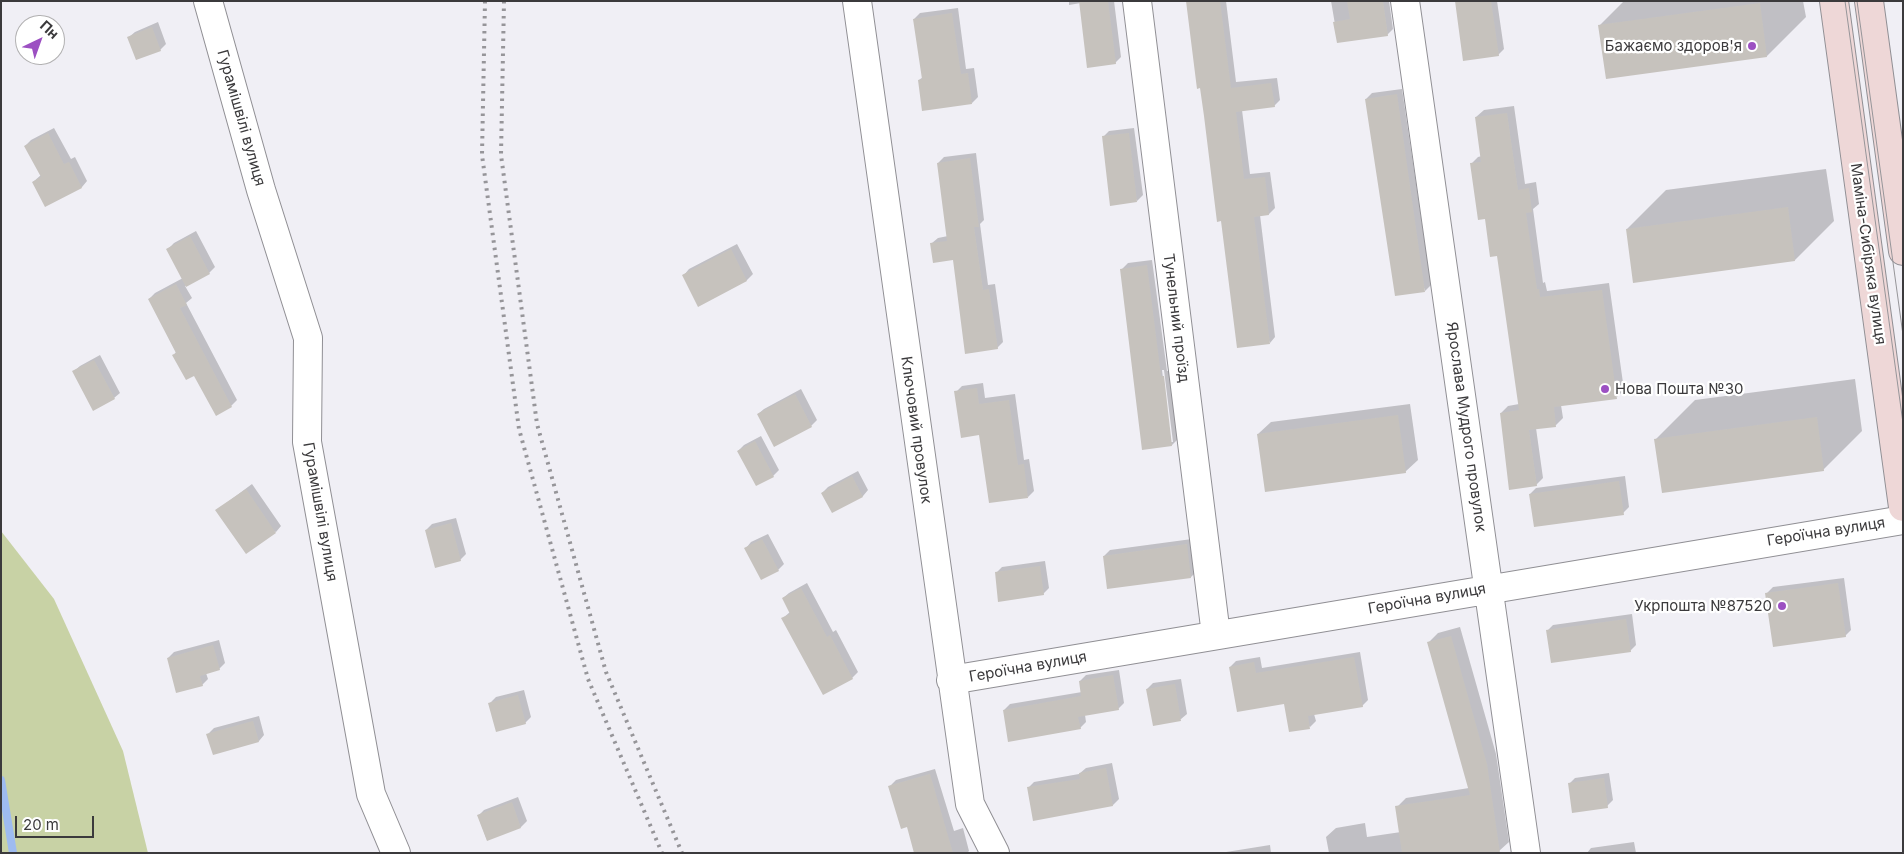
<!DOCTYPE html>
<html>
<head>
<meta charset="utf-8">
<style>
	body { margin:0 }
	#map { position:relative; width:1904px; height:854px; overflow:hidden; background:#f0eff5; font-family:Inter,sans-serif }
	canvas { display:block }
	.frame { position:absolute; inset:0; border:2px solid #3b3a3c; pointer-events:none }
	.north { position:absolute; left:15px; top:15px; width:50px; height:50px; box-sizing:border-box; background:#fff; border:1px solid #b1b0b1; border-radius:50%; rotate:42deg; font-size:14px; font-weight:700; line-height:20px; text-align:center; color:#3b3a3c }
	.north::after { content:''; display:block; margin:auto; width:18px; height:22px; background:#9c50c2; clip-path:polygon(50% 0,100% 100%,50% 72%,0 100%) }
	.scale { position:absolute; left:15px; top:816px; width:79px; height:22px; box-sizing:border-box; border:2px solid #3b3a3c; border-top:0; padding-left:6px; font-size:15px; line-height:18px; white-space:nowrap; color:#3b3a3c; -webkit-text-stroke:4px #fff; paint-order:stroke }
</style>
</head>
<body>
<div id="map">
<canvas width="1904" height="854"></canvas>
<div class="frame"></div>
<div class="north">Пн</div>
<div class="scale">20 m</div>
</div>
<script>
const g = document.querySelector('canvas').getContext('2d');
g.lineJoin = 'round';
function fillPath(path, color) {
  g.fillStyle = color;
  g.fill(path, 'evenodd');
}
function strokePath(path, color, width, dash) {
  g.strokeStyle = color;
  g.lineWidth = width;
  g.lineCap = dash ? 'butt' : 'round';
  g.setLineDash(dash || []);
  g.stroke(path);
}
function label(font, color, halo, rows, align = 'center') {
  g.font = font + ' Inter,sans-serif';
  g.lineWidth = 4.5;
  g.setLineDash([]);
  g.textBaseline = 'middle';
  g.strokeStyle = halo;
  g.fillStyle = color;
  for (const [text, x, y, turn = 0] of rows) {
    g.save();
    g.translate(x, y);
    g.rotate((+turn || 0) * Math.PI / 180);
    g.textAlign = isNaN(turn) ? turn : align;
    if (halo) g.strokeText(text, 0, 0);
    g.fillText(text, 0, 0);
    g.restore();
  }
}
fillPath(new Path2D(`
	M1,531L54,599L123,751L148,853H1Z`), '#c8d2a5');
fillPath(new Path2D(`
	M1069,1H1114L1121,57L1115,63L1081,3L1069,5Z
	M1187,1H1226L1236,82L1277,78L1280,100L1274,106L1242,110L1250,174L1270,172L1275,208L1269,214L1260,215L1275,337L1270,343L1222,220Z
	M1331,1H1389L1393,29L1387,35L1338,42Z
	M1456,1H1497L1504,49L1498,55Z
	M1624,1H1803L1806,17L1767,56L1599,26Z
	M958,8L966,69L974,68L978,97L972,103L919,80L923,77L914,19L920,13Z
	M158,22L166,44L160,50L129,37L135,32Z
	M1402,89L1431,285L1425,291L1366,99L1372,93Z
	M1514,106L1525,184L1536,182L1539,204L1533,209L1543,283L1545,282L1547,291L1609,283L1624,390L1617,397L1561,405L1563,418L1556,425L1536,428L1543,478L1536,485L1501,413L1508,406L1519,404L1498,255L1486,217L1471,164L1478,157L1482,156L1476,117L1484,110Z
	M54,128L71,159L75,157L87,181L82,187L46,205L33,182L41,175L25,146L31,140Z
	M1134,128L1143,195L1137,201L1103,137L1109,131Z
	M976,153L984,220L980,224L988,285L995,284L1003,342L997,348L954,259L932,243L938,238L948,236L938,163L944,157Z
	M1826,169L1834,221L1795,260L1627,229L1666,190Z
	M196,231L215,267L209,273L185,286L192,298L186,303L237,400L231,406L174,355L176,352L149,299L155,293L183,278L168,249L174,243Z
	M737,244L753,274L747,280L699,305L684,275L689,269Z
	M1152,260L1167,371H1169L1178,439L1172,445L1143,449L1122,269L1128,263ZM1162,370H1164L1173,442H1171Z
	M100,355L120,393L114,398L74,371L80,366Z
	M1855,379L1862,431L1823,470L1656,439L1695,400Z
	M983,383L985,398L1015,394L1024,460L1029,459L1034,491L1028,497L980,434L956,392L962,386Z
	M801,389L817,420L811,426L758,414L764,409Z
	M1410,404L1418,460L1405,472L1258,434L1271,422Z
	M761,436L779,470L773,476L738,451L744,445Z
	M858,471L868,490L863,496L832,511L822,493L828,487Z
	M1625,476L1629,507L1623,513L1530,494L1536,488Z
	M252,484L281,526L276,532L217,510Z
	M456,518L466,554L460,560L426,530L432,524Z
	M768,534L784,564L778,570L746,548L751,542Z
	M1192,539L1197,571L1191,577L1108,588L1104,556L1110,550Z
	M1045,561L1049,588L1043,594L996,573L1002,567Z
	M1844,578L1851,630L1845,636L1767,593L1773,587Z
	M807,583L833,632L836,630L858,672L852,678L783,618L790,612L783,598L789,593Z
	M1632,614L1636,645L1630,651L1547,631L1553,625Z
	M1460,627L1496,754L1509,842L1499,851L1490,853H1329L1326,837L1336,828L1365,823L1367,837L1401,832L1397,807L1406,798L1469,788L1428,643L1438,633Z
	M219,640L225,663L219,669L206,673L208,679L202,685L168,658L174,652Z
	M1360,652L1368,700L1362,706L1314,714L1316,721L1310,727L1285,703L1230,667L1236,661L1260,657L1262,668Z
	M1119,670L1124,703L1118,709L1085,715L1086,722L1080,728L1004,710L1010,704L1082,692L1080,681L1086,675Z
	M1181,679L1187,714L1181,719L1154,724L1147,689L1153,683Z
	M524,690L531,717L525,723L490,703L496,697Z
	M259,716L264,735L259,741L208,734L214,728Z
	M1112,763L1119,799L1113,805L1028,788L1034,782L1079,774L1086,768Z
	M935,769L954,831L963,828L969,851L967,853H915L908,826L890,786L896,780Z
	M1609,773L1613,800L1607,806L1569,784L1575,778Z
	M518,797L527,821L521,827L487,840L478,816L484,810Z
	M1634,842L1636,853H1587L1591,848Z
	M1270,845L1271,853H1220Z`), '#0003');
strokePath(new Path2D(`
	M1,780L13,853`), '#9ebbf0', 8);
fillPath(new Path2D(`
	M1079,1H1108L1116,64L1087,68Z
	M1186,1H1220L1231,88L1271,83L1275,107L1236,112L1244,179L1265,177L1269,215L1254,217L1270,344L1237,348L1221,221L1217,222L1204,116L1200,88L1197,89Z
	M1347,1H1383L1388,36L1337,43L1333,22L1350,19Z
	M1455,1H1491L1499,56L1463,61Z
	M1760,3L1767,57L1606,79L1598,25Z
	M952,13L961,74L968,73L972,104L922,111L918,80L922,79L913,19Z
	M152,27L161,51L136,60L127,37Z
	M1397,94L1425,292L1395,296L1365,99Z
	M1507,113L1518,190L1529,188L1532,212L1526,213L1537,289H1539L1540,297L1602,290L1617,399L1554,407L1556,427L1529,430L1537,486L1509,490L1500,413L1519,410L1497,256L1490,257L1485,219L1478,220L1470,163L1481,162L1475,117Z
	M48,133L64,164L69,162L82,188L45,207L32,182L41,177L24,146Z
	M1129,133L1137,202L1110,206L1102,136Z
	M970,158L979,227H974L983,290L989,289L998,349L965,354L953,260L933,263L930,243L947,241L937,163Z
	M1788,207L1795,261L1633,283L1626,229Z
	M190,236L210,274L186,287L166,249Z
	M731,249L747,281L698,307L682,275Z
	M1147,265L1161,376H1164L1172,446L1142,450L1120,269Z
	M176,284L187,305L180,308L232,407L216,416L194,376L186,380L172,355L176,353L148,299Z
	M94,360L115,399L93,411L72,371Z
	M977,388L979,404L1009,400L1018,465L1024,464L1028,498L989,503L979,435L961,438L954,391Z
	M795,394L812,427L774,447L757,414Z
	M1398,415L1406,473L1265,492L1257,434Z
	M1817,417L1824,471L1662,493L1654,439Z
	M755,441L774,477L756,486L737,451Z
	M852,476L863,497L832,513L821,493Z
	M1619,481L1624,515L1534,527L1529,494Z
	M246,489L276,533L246,554L215,510Z
	M451,523L461,561L435,568L425,530Z
	M762,539L779,571L761,580L744,548Z
	M1187,544L1191,578L1107,589L1103,556Z
	M1040,566L1044,595L998,602L995,572Z
	M1838,583L1846,637L1773,647L1765,593Z
	M801,588L827,637L830,635L853,679L823,695L781,618L790,614L782,598Z
	M1626,619L1631,652L1551,663L1546,630Z
	M1451,636L1487,764L1500,853H1402L1395,806L1470,795L1427,642Z
	M213,645L220,670L200,676L203,686L176,693L167,658Z
	M1354,657L1363,707L1308,716L1310,729L1289,732L1284,704L1237,712L1229,667L1254,662L1256,673Z
	M1113,675L1119,710L1078,717L1081,729L1008,742L1003,710L1081,696L1079,681Z
	M1175,684L1181,721L1153,726L1146,689Z
	M518,695L526,724L496,732L488,703Z
	M253,721L259,742L213,755L206,734Z
	M1106,768L1113,806L1033,821L1027,787L1080,779L1079,773Z
	M930,774L953,853H914L907,827L901,829L888,786Z
	M1604,778L1608,808L1572,813L1568,783Z
	M512,802L521,828L487,841L477,815Z`), '#c6c2bd');
const street = new Path2D(`
	M208,1L261,190L308,338L307,442L371,794L396,853
	M857,1L970,804L995,853
	M1137,1L1216,635
	M1405,1L1526,853
	M951,680L1903,520`);
const secondary = new Path2D(`
	M1834,1L1903,507
	M1869,1L1903,251`);
strokePath(street, '#908f94', 30);
strokePath(secondary, '#908f94', 30);
strokePath(street, '#fff', 28);
strokePath(secondary, '#eed7d7', 28);
strokePath(new Path2D(`
	M1845,1L1903,423
	M1857,1L1903,335`), '#969599', 1);
strokePath(new Path2D(`
	M485,1L482,155L519,429L588,679L662,853
	M504,1L501,155L537,424L606,672L682,853`), '#969599', 4, [2.5, 5]);
for (const [x, y, r, color] of [
	[1752,46,5,"#9c50c2"],
	[1605,389,5,"#9c50c2"],
	[1782,606,5,"#9c50c2"]
]) {
  const dot = new Path2D();
  dot.arc(x, y, r, 0, 2 * Math.PI);
  g.fillStyle = color;
  g.fill(dot);
  strokePath(dot, '#fff', 2);
}
label('15px', '#3b3a3c', '#fff', [
	["Бажаємо здоров'я",1742,46],
	["Нова Пошта №30",1615,389,"left"],
	["Укрпошта №87520",1772,606]
], 'right');
label('15px', '#3b3a3c', '#fff', [
	["Гурамішвілі вулиця",241,118,74],
	["Маміна-Сибіряка вулиця",1868,254,82],
	["Тунельний проїзд",1176,318,83],
	["Ярослава Мудрого провулок",1466,427,82],
	["Ключовий провулок",916,430,82],
	["Гурамішвілі вулиця",320,512,80],
	["Героїчна вулиця",1826,532,-9],
	["Героїчна вулиця",1427,599,-10],
	["Героїчна вулиця",1028,667,-10]
]);
</script>
</body>
</html>
